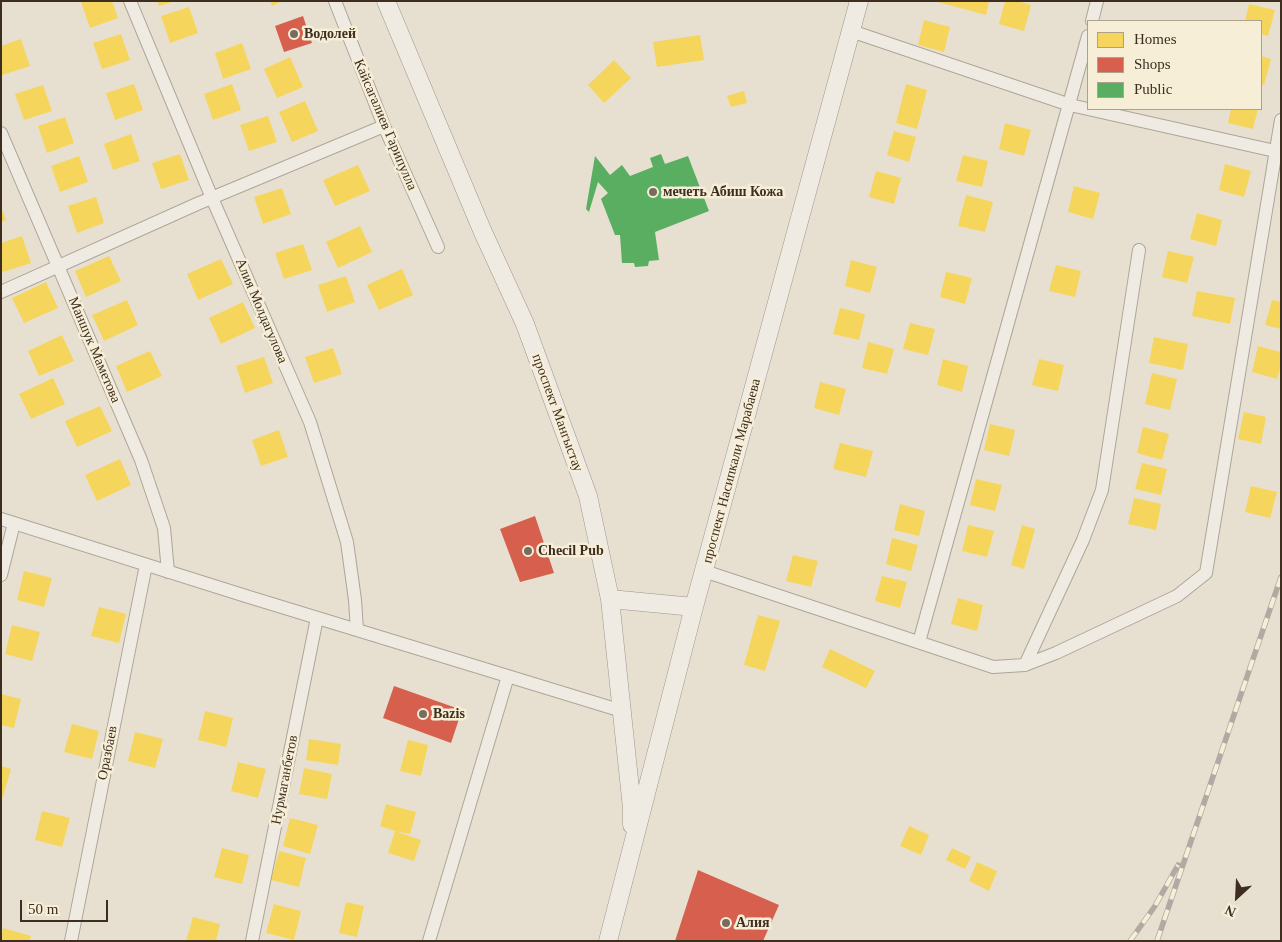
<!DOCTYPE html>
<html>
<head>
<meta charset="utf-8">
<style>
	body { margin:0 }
	#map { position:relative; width:1282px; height:942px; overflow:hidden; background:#e7e0d1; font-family:Georgia,serif }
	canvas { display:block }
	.frame { position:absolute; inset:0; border:2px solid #3d2e20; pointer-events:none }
	.legend { position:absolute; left:1087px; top:20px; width:175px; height:90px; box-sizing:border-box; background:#f7eed8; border:1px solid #ada18e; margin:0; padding:6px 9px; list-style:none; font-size:15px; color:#3d2e20 }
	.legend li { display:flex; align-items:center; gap:10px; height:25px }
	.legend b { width:25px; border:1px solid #ada18e }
	.north { position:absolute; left:1212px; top:872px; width:50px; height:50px; -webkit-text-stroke:4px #f7eed8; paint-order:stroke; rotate:205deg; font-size:14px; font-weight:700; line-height:20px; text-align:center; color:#3d2e20 }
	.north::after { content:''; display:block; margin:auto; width:18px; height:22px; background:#3d2e20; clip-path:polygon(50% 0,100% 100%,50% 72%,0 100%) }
	.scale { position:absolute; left:20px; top:900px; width:88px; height:22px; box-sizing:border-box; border:2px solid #3d2e20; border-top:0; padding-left:6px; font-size:15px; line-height:18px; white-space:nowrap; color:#3d2e20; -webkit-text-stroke:4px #f7eed8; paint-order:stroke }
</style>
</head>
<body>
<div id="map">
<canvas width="1282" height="942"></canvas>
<div class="frame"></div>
<ul class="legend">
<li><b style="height:14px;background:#f6d55c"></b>Homes</li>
<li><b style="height:14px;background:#d6604d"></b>Shops</li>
<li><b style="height:14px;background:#5aae61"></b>Public</li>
</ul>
<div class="north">N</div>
<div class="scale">50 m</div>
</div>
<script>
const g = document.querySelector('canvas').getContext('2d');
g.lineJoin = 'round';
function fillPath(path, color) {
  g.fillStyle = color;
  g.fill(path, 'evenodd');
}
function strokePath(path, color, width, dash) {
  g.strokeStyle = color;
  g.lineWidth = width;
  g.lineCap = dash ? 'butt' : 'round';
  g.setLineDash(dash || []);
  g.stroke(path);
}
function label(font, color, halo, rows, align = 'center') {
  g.font = font + ' Georgia,serif';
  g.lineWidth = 5;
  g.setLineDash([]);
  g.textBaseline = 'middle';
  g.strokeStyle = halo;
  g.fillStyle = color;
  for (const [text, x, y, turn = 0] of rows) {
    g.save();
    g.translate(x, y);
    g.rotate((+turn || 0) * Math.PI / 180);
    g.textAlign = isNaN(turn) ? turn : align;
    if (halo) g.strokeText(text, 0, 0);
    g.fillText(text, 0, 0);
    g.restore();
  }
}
fillPath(new Path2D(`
	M112,1L118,18L90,28L81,2Z
	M157,1H172V2L159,6Z
	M270,1H283L272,6Z
	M934,1H989L986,15Z
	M1005,1H1017L1031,5L1024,31L999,24Z
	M1249,4L1275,10L1268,36L1261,34V21H1245Z
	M189,7L198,33L170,43L161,16Z
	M924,20L950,27L944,52L918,45Z
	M121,34L130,60L102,69L93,43Z
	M700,35L704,60L657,67L653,42Z
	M21,39L30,66L2,75L1,46Z
	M242,43L251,69L223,79L215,53Z
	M1261,56L1271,59L1264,85L1261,84Z
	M290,57L303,87L277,98L264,69Z
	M614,60L631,78L604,103L588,85Z
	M134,84L143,110L115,120L106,93Z
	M232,84L241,110L213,120L204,94Z
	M906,84L927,90L917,129L896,123Z
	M43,85L52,111L24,120L15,94Z
	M744,91L747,103L731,107L727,96Z
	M305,101L318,131L292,142L279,112Z
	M1231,109H1258L1253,129L1228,123Z
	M268,116L277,142L249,151L240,125Z
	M65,117L74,143L47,153L38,126Z
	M1005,123L1031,130L1024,156L999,149Z
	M894,131L916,137L909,162L887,155Z
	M131,134L140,161L113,170L104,144Z
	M180,154L189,180L161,189L152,163Z
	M963,155L988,161L982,187L956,181Z
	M79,156L88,182L60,192L51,166Z
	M1225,164L1251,171L1244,197L1219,190Z
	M358,165L370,191L335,206L323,180Z
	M876,171L901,178L894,204L869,197Z
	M1074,186L1100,193L1093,219L1068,212Z
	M282,188L291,214L263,224L254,197Z
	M966,195L993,202L985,232L958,226Z
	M96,197L104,223L77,233L68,206Z
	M1,207L6,220L1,222Z
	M1197,213L1222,220L1216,246L1190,239Z
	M360,226L372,252L338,268L326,242Z
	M22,236L31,263L3,272L1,268V243Z
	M303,244L312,270L284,279L275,253Z
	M1168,251L1194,257L1187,283L1162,277Z
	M109,256L121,281L86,297L75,271Z
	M221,259L233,284L198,300L187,274Z
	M851,260L877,267L870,293L845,286Z
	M1056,265L1081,271L1075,297L1049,291Z
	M402,269L413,295L379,310L367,285Z
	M946,272L972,278L965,304L940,297Z
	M346,276L355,302L327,312L318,285Z
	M46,282L58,308L24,323L12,298Z
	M1197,291L1235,298L1230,324L1192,316Z
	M127,300L138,325L104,341L92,315Z
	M1272,300L1281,302V329L1265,325Z
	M243,302L255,328L221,344L209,318Z
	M840,308L865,314L859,340L833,334Z
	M910,323L935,329L928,355L903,349Z
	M62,335L74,361L39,376L28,351Z
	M1154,337L1188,344L1183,370L1149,363Z
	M868,342L894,349L887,374L862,368Z
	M1258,346L1281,352V365L1277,379L1252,372Z
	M333,348L342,374L314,383L305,357Z
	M150,351L162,376L127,392L116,366Z
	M264,357L273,383L245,393L236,366Z
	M943,359L968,366L962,392L937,385Z
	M1039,359L1064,365L1058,391L1032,385Z
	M1152,373L1177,379L1170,410L1145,404Z
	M53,378L65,404L31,419L19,394Z
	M820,382L846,389L839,415L814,408Z
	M100,406L112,431L77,447L65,421Z
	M1244,412L1266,417L1261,444L1238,439Z
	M990,424L1015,430L1009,456L984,450Z
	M1143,427L1169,434L1162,460L1137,453Z
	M279,430L288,457L261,466L252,440Z
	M840,443L873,451L866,477L833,469Z
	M120,459L131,485L97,501L85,475Z
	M1142,463L1167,469L1161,495L1135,489Z
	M976,479L1002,485L995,511L970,505Z
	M1251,486L1277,492L1270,518L1245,512Z
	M1134,498L1161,504L1156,530L1128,524Z
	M900,504L925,511L919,536L894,530Z
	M968,525L994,531L987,557L962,551Z
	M1022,525L1035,529L1024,569L1011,565Z
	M892,538L918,545L911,571L886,564Z
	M793,555L818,561L811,587L786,581Z
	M24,571L52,578L44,607L17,600Z
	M882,576L907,582L900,608L875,601Z
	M958,598L983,605L977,631L951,624Z
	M99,607L126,614L119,643L91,636Z
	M758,615L780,621L765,671L744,665Z
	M12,625L40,632L32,661L5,654Z
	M830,649L875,671L866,688L822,667Z
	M1,694L21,699L14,728L1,725Z
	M205,711L233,718L226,747L198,740Z
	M72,724L99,731L92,759L64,752Z
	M135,732L163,739L155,768L128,761Z
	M309,739L341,744L338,765L306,760Z
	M408,740L428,745L421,776L400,771Z
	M238,762L266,769L258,798L231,791Z
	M1,766L11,769L3,797H1Z
	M304,768L332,774L327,799L299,794Z
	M386,804L416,812L410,834L395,831L421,840L414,861L388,853L395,831L380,826Z
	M42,811L70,818L62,847L35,840Z
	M290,818L318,825L310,854L283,846Z
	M909,826L929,835L921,855L900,846Z
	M222,848L249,855L242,884L214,877Z
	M952,848L971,857L965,869L946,860Z
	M279,851L306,858L299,887L271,880Z
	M977,862L997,871L989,891L969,881Z
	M346,902L364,906L357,937L339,933Z
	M274,904L301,911L294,940L266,933Z
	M193,917L220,924L216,941H186Z
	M3,928L31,936L29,941H1Z`), '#f6d55c');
fillPath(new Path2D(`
	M303,16L312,43L284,52L275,26Z
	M535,516L554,573L520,582L500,529Z
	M394,686L462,710L451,743L383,718Z
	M698,870L779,905L763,941H675Z`), '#d6604d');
fillPath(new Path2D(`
	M661,154L665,164L688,156L709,211L655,232L659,260L649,261L648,266L635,267L634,263H622L620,235H615L601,199L608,193L598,182L589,212L586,209L595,156L610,175L622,165L630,176L653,167L650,158Z`), '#5aae61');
const street = new Path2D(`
	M130,1L212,198L310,422L347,542L355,600L357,630
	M335,1L384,126L438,247
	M1092,21L1097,1
	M851,31L1070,105L1275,151
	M1,133L141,460L164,528L168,572
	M1,292L197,204L384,126
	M1,519L249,597L622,711
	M704,571L993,667L1025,665L1056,653L1177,596L1206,573L1281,120
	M1,575L14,523
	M919,642L1088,36
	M1025,665L1083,540L1102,490L1139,250
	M71,941L146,565
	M252,941L317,618
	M429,941L508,676`);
const secondary = new Path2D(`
	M386,1L482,230L525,324L588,496L610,599L632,808V825
	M610,599L694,607
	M608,941L694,607L859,1`);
strokePath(street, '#ada599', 14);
strokePath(secondary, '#9c958a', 19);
strokePath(street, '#efebe3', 12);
strokePath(secondary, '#efebe3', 18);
const rail = new Path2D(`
	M1130,941L1155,906L1178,865
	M1157,941L1281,577`);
strokePath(rail, '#afaaa2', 5.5);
strokePath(rail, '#f7eed8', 4, [11]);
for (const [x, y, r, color] of [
	[294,34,5,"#786c5e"],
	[653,192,5,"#786c5e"],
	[528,551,5,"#786c5e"],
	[423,714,5,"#786c5e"],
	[726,923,5,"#786c5e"]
]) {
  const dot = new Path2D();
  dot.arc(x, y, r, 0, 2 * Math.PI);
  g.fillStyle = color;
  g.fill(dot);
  strokePath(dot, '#f7eed8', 2);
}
label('bold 14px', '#3d2e20', '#f7eed8', [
	["Водолей",304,34],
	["мечеть Абиш Кожа",663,192],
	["Checil Pub",538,551],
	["Bazis",433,714],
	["Алия",736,923]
], 'left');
label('14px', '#3d2e20', '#f7eed8', [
	["Кайсагалиев Гарипулла",385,125,67],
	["Алия Молдагулова",261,311,67],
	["Маншук Маметова",94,350,67],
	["проспект Мангыстау",557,413,70],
	["проспект Насипкали Марабаева",732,471,-75],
	["Оразбаев",108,753,-79],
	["Нурмаганбетов",285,780,-79]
]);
</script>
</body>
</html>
